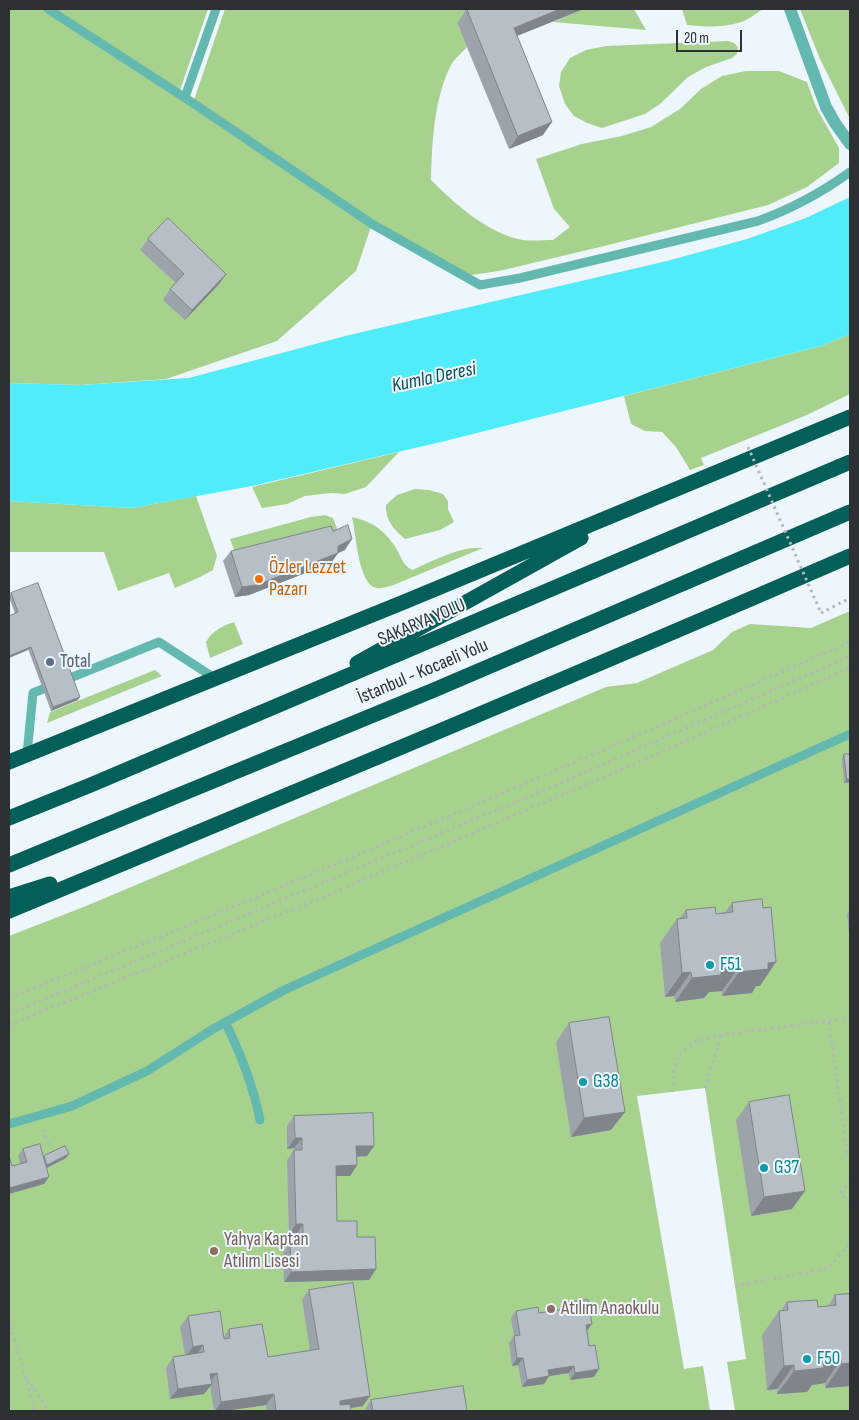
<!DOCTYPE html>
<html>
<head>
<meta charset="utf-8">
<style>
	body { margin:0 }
	#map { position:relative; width:859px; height:1420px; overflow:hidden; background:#edf5fd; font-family:"Sofia Sans Condensed",sans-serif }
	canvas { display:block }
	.frame { position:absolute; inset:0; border:10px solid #2e3134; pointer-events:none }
	.scale { position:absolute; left:676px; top:30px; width:66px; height:22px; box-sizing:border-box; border:2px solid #2e3134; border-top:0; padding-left:6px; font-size:15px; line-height:18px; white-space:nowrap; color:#2e3134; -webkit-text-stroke:4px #edf5fd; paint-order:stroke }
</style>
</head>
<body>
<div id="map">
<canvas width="859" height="1420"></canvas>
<div class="frame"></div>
<div class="scale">20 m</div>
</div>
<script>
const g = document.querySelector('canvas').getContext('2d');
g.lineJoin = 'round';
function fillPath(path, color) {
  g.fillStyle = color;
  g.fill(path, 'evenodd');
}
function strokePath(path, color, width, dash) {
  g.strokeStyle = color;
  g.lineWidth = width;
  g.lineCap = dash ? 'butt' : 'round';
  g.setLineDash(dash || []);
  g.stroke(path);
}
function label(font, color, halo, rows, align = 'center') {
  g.font = font + ' "Sofia Sans Condensed",sans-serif';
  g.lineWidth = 4;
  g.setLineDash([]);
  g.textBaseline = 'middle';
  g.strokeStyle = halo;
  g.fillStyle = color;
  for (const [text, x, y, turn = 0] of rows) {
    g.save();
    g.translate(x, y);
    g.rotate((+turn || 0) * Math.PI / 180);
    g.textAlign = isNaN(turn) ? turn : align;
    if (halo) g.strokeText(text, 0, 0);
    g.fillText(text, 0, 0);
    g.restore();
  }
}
fillPath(new Path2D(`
	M9,9H208L179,93L193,103L225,9H464L467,16L457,23L467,47C462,53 455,58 451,65C434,98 432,143 431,180C454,203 482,228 514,238C525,242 541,240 553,240L570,227L554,209L536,159L582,144L622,136L651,127L680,109L701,89L722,76L746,71H779L807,82L816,107L839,148V163L807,187L768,205L604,246L499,271L464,276L372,224L356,271L277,341L166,379L81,385L9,383Z
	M584,9H634L646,30L553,22Z
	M682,9H763C758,12 752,17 746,20C728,28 706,27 687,25Z
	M800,9H850V119L820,59Z
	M728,41L734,43L738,47L737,54L732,58L706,67L688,77L660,104L645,114L602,128L587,123L574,116L565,104L559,86L561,72L570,58L586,50L606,46Z
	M850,334V394L807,415L701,458L704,465L690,470L676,447L662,432L645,431L631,424L624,396L821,346Z
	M399,452L366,487L345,494L331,493L305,496L287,504L262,508L252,487Z
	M415,489L429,490L443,494L448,501V509L454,522L440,530L405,539C394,530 385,520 386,505L397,495Z
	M196,496L217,556L213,570L200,577L175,588L169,573L118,591L104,552H9V501L132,508Z
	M325,515L333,518L340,536L237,558L230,539L311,517Z
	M352,517C372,522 382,528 394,545C400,553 403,567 413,570C432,561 461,546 483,548L391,586C386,587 380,589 376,588C358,584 356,533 352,517Z
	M850,611V1410L735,1411L727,1362L746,1359L705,1088L637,1096L684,1369L703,1366L710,1411H9V936L86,906L606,687L637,683L713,650L732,632L750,624L811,628Z
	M234,622L243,644L210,658L206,642C212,631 222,626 234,622Z
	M155,670L162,676L47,723L50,712Z`), '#a7d28d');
fillPath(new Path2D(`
	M850,197V334L821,346L445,441L252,486L132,508L9,501V383L81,385L189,378L345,336L667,261L747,239L806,218Z`), '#50ecf9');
strokePath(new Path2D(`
	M821,613L850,598
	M9,998C291,885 572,765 850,642
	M9,1014L552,787L850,656
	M829,1022L847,1152L850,1155
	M9,1025L316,900L655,755L850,668
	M705,1088L721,1036
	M672,1092L674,1070L679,1054L696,1041L721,1035L850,1018
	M43,1130L50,1148
	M850,1181L840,1194L850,1202
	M735,1286L829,1268L850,1242
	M9,1320L35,1411
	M27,1379L49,1411`), '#b1b8be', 3, [2.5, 4]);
strokePath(new Path2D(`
	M48,9L193,103L372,224L480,285L520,278L758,221C791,209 821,193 850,172
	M185,97L216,9
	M27,754L33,693L159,642L216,679
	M225,1022C241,1054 253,1085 260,1120
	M9,1124L72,1106L147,1071L213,1029L284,990L850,734`), '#63b9b0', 9);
strokePath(new Path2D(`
	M790,9L826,107L835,123L850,144`), '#63b9b0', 12);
strokePath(new Path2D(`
	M357,663L581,538
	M9,762L404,602L850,417
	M9,818L93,784L850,462
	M9,865L434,690L850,512
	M9,897L50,884
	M9,911C290,794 571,677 850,556`), '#045f59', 15);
strokePath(new Path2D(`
	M748,447L821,613`), '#b1b8be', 3, [2.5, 4]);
fillPath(new Path2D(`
	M464,9H584L517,36L543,135L509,149L457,23L465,12Z
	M148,239L226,274L219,284L185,320L163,300L170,289L176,283L140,250Z
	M333,531L345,550L338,553L331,563L249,595L235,597L223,561L231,551Z
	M11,593L78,700L51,711L9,597Z
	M844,754L850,782L844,783L842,758Z
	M732,903L760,986H756L752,993L722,996V991L709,992L704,998L675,1002L674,996L665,997L660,943L677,919H679L686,910L716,914L725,912Z
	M850,909V943L847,914Z
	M569,1023L611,1130L571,1137L556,1042Z
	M749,1102L792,1209L751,1216L736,1120Z
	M294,1116L374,1146L367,1156L357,1157V1165L350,1176H336L337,1221L357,1237L376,1269L369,1280L284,1282L283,1253L290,1243H296V1235H289L287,1160L294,1150V1148L287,1149V1126Z
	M23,1149L44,1156L69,1154L66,1158L47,1168L44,1184L12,1166L20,1164L18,1156Z
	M309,1290L363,1406L351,1408V1411H267L266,1405L225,1411H214L210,1386L204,1394L170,1399L166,1368L173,1357L185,1355L180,1327L188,1316L224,1336L229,1329L268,1357L310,1350L302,1300Z
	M850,1294V1386L825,1388V1383L812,1385L807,1392L777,1394V1389L767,1390L762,1335L779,1311H781L787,1302L818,1307L828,1306L835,1295Z
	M564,1303L587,1331L594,1377L570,1380L569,1373L549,1376L544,1384L522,1387L518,1365L512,1366L509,1343L514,1336L511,1318L516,1311L539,1313L559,1310Z
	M371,1400L467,1411H364Z`), '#9da3aa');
fillPath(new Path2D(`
	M560,9H584L504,41L514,28Z
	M552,122L543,135L509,149L518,136Z
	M226,274L219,284L185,320L192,310Z
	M352,539L345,550L338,553L331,563L249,595L235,597L242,587L338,546Z
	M31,647L28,650L9,658V656Z
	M80,697L78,700L51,711L53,707Z
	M847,779H850V782L844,783Z
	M776,962L760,986H756L752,993L722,996L739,972L768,963Z
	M739,967L722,991L709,992L704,998L675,1002L692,978L721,969Z
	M691,972L674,996L665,997L682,973Z
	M625,1112L611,1130L571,1137L584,1118Z
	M295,1138H302L294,1148L287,1149Z
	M356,1146H374L367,1156L349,1157Z
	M69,1154L66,1158L44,1169L47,1165Z
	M357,1165L350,1176H328L336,1166Z
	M49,1177L44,1184L9,1194V1188Z
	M805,1191L792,1209L751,1216L764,1197Z
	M296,1224H303L296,1235H289Z
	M376,1269L369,1280L284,1282L291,1272Z
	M592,1324L587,1331L586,1325Z
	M203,1345L196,1356L185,1357L193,1347Z
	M517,1358H523L518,1365L512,1366Z
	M841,1359L825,1383L812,1385L807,1392L777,1394L794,1371L823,1361Z
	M850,1363V1386L825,1388L842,1364Z
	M794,1365L777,1389L767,1390L784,1366Z
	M574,1366L569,1373L543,1377L548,1370Z
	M599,1369L594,1377L570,1380L575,1373Z
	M217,1373L209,1383L210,1374Z
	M549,1376L544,1384L522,1387L527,1380Z
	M212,1384L204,1394L170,1399L178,1389Z
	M274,1394L266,1405L225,1411H215L221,1402Z
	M370,1396L363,1406L332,1411L340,1401Z`), '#7f858b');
const building = new Path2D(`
	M467,9H560L514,28L552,122L518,136Z
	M168,218L226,274L192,310L170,289L184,274L148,239Z
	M348,525L352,539L338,546V553L257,585L242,587L231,551L331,526L333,531Z
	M38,583L80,697L53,707L31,647L9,656V616L18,612L11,593Z
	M844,754H850V779H847Z
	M762,899L763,908L771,907L776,962L768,963V969L739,972V967L721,969V975L692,978L691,972L682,973L677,919L687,918L686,910L715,907L716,914L733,912L732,903Z
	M609,1017L625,1112L584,1118L569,1023Z
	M789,1095L805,1191L764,1197L749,1102Z
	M373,1113L374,1146H356L357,1165L336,1166L337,1221H357V1237H375L376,1269L291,1272L290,1243H303V1224H296L294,1150H302V1138H295L294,1116Z
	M40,1144L49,1177L9,1188V1156L12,1166L27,1162L23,1149Z
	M65,1146L69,1154L47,1165L44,1156Z
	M353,1283L370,1396L340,1401V1405L350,1404L351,1411H276L274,1394L221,1402L217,1373L210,1374L212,1384L178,1389L173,1357L204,1352L203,1345L193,1347L188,1316L220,1311L224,1339L230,1338L229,1329L262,1324L268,1357L319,1349L309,1290Z
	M850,1294V1363L842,1364L841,1359L823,1361L824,1368L794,1371V1365L784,1366L779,1311L788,1310L787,1302L817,1300L818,1307L836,1305L835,1295Z
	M588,1300L592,1324L586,1325L589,1346L595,1345L599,1369L575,1373L574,1366L548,1370L549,1376L527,1380L523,1358H517L514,1336L520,1335L516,1311L538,1307L539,1313L565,1309L564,1303Z
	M463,1386L467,1411H373L371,1400Z`);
fillPath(building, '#b6bec6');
strokePath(building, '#7f858b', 1);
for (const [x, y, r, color] of [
	[259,579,5,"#e8710a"],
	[50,662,5,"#5c6f8a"],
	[710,965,5,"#0f9aa8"],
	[583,1082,5,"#0f9aa8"],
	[764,1168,5,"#0f9aa8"],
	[214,1251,5,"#8d6e63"],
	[551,1309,5,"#8d6e63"],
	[807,1359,5,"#0f9aa8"]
]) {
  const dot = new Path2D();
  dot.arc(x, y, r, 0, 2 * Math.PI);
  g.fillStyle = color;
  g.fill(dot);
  strokePath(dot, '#edf5fd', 2);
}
label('19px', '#c56008', '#edf5fd', [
	["Özler Lezzet",269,568],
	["Pazarı",269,590]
], 'left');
label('19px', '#2e3134', '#edf5fd', [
	["SAKARYA YOLU",422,623,-23],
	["İstanbul - Kocaeli Yolu",423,672,-23]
]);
label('19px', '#4e5e75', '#edf5fd', [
	["Total",60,662]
], 'left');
label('19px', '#0d838f', '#edf5fd', [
	["F51",720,965],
	["G38",593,1082],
	["G37",774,1168],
	["F50",817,1359]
], 'left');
label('19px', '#785e54', '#edf5fd', [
	["Yahya Kaptan",224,1240],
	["Atılım Lisesi",224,1262],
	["Atılım Anaokulu",561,1309]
], 'left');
label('italic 20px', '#0d5257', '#edf5fd', [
	["Kumla Deresi",434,378,-12]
]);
</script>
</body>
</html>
